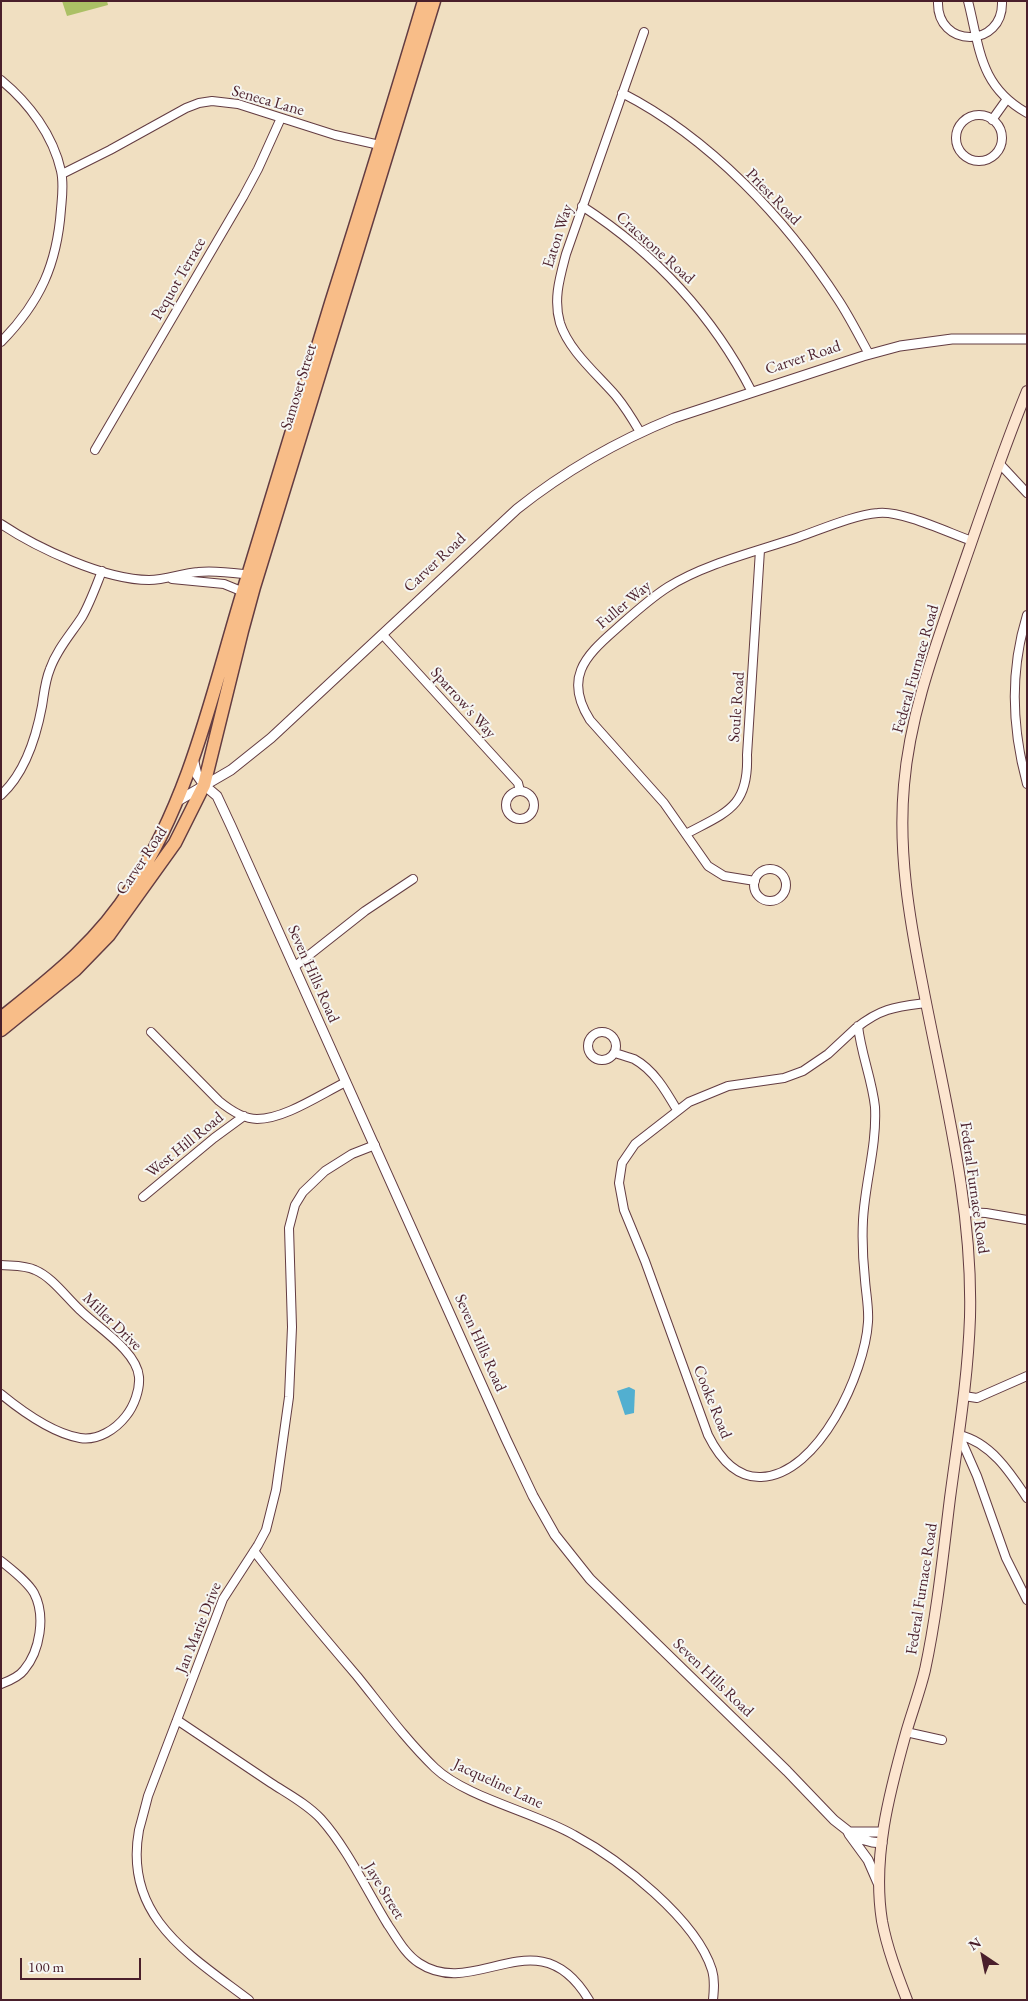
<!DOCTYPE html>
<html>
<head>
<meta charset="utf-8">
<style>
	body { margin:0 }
	#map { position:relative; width:1028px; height:2001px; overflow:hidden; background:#f0dfc1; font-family:"EB Garamond",serif }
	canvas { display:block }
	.frame { position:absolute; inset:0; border:2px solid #4a1f2b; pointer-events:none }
	.north { position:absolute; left:958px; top:1931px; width:50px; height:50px; -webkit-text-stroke:4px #f6f6f2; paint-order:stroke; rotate:326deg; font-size:14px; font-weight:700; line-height:20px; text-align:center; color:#4a1f2b }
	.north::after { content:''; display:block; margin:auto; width:18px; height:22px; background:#4a1f2b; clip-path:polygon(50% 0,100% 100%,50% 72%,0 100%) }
	.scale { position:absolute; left:20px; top:1958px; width:121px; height:22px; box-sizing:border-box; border:2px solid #4a1f2b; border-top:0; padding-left:6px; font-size:15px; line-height:18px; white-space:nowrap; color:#4a1f2b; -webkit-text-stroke:4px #f6f6f2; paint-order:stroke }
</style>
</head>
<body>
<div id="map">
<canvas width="1028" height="2001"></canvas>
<div class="frame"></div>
<div class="north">N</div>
<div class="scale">100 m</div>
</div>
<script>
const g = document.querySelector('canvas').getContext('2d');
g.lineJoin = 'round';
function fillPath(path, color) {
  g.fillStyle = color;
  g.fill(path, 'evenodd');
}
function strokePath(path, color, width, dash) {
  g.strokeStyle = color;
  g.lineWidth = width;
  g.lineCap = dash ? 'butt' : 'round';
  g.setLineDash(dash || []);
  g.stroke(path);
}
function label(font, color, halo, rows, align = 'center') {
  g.font = font + ' "EB Garamond",serif';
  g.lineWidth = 4;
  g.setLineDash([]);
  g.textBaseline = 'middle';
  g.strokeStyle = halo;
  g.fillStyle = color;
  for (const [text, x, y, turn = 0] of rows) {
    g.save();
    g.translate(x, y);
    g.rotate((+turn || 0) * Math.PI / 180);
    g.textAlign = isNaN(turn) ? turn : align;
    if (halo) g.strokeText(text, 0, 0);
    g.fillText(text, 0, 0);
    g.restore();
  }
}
fillPath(new Path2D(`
	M62,1H107L108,5L67,16Z`), '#abc065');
fillPath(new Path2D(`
	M629,1387L635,1390L634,1413L625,1415L617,1391Z`), '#52afd0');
const minor = new Path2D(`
	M938,1C936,49 1004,49 1002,1
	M968,1C980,48 979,86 1027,113
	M1,80C29,103 53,135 61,171C64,184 62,197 61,209C57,265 40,302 1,342
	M622,93C710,138 786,219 839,301C850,318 859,336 869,354
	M956 138a23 23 0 1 1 46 0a23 23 0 1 1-46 0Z
	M992,120L1007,99
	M62,174L110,150L186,108L199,103L212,101L238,104L335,135L384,146
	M582,206C656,254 712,314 752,392
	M640,432C633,420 625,407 616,396C597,374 569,351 560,323C553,299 560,277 566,254L644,32
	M95,450L243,197L258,169L281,118
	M999,463L1027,493
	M1,524C37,548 105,580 149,580C166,580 182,573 198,572C216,570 234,573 251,575
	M172,579L224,584L246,593
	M1027,615C1010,670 1012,729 1027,784
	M383,635L518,783L520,791
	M506 805a14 14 0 1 1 28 0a14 14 0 1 1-28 0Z
	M1,795C25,773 36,738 42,706C44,694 45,681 50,669C57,649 71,634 82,617C90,603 96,586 102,571
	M686,834C727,812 749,807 747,755L760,550
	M754 885a16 16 0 1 1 32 0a16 16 0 1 1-32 0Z
	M755,881L724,876L708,866L664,803L590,720C564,679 584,657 615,630C632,615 649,599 668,587C704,564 758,551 799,537C822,529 854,515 878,513C901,510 949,533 972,541
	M294,967L365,911L413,879
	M858,1026C861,1054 872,1079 875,1107C877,1146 865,1182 863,1220C862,1240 863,1261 865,1280C866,1294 869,1308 868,1322C865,1372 819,1475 761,1477C735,1478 719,1457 708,1435L645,1261L624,1210L619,1183L622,1163L635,1144L689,1102L728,1086L784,1078L803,1071L828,1054L856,1028C881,1008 895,1007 926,1003
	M588 1046a14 14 0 1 1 28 0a14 14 0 1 1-28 0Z
	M151,1032L219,1101C230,1110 243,1119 257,1119C285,1119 321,1094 346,1082
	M615,1053C621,1055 628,1057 634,1059C654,1070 666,1091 677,1110
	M143,1197L214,1138L244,1116
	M965,1212L986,1213L1027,1220
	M1,1265C12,1266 25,1265 35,1270C52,1277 66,1297 80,1310C97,1327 137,1351 139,1377C140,1390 134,1406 126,1416C116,1429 98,1441 80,1438C52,1433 23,1412 1,1394
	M964,1396L977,1398L1027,1376
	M959,1435L977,1476L1006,1558L1027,1600
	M959,1435C990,1442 1010,1472 1027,1498
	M254,1551C287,1594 322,1635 357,1676C382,1707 406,1740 435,1768C467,1798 534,1812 574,1835C620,1860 696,1919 712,1970C715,1980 714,1990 713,2000
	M1,1561C12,1570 27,1581 34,1593C46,1616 40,1651 24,1670C19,1677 9,1681 1,1684
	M177,1720C208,1741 240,1762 271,1783C288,1794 307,1804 321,1819C347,1848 367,1891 388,1925C397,1938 405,1954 419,1963C476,2001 538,1914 589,2000
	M906,1732L942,1740
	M249,2000C190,1955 123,1917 139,1830C142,1819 145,1808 148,1796L223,1599L258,1545L266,1530L276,1490L289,1397L292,1327L289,1228L295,1205L303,1192L325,1171L352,1154L375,1145`);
const tertiary = new Path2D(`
	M193,758L197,775L204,785L217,796L231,826L506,1439L533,1496L555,1535L590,1579L787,1771L834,1820L857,1838L872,1842L882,1843
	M176,802L231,770L271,738L517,509C566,470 615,442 674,418L863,356L900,346L952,339H1027
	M848,1832H883
	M849,1834L868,1860L878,1883`);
const secondary = new Path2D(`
	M907,2000C897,1974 887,1948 882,1921C872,1858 889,1794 906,1733C912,1712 920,1691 925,1670C937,1614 943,1555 950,1498C958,1438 968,1378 970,1317C973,1203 943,1093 922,982C909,917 898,851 904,785C910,713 936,645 959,578C981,515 1002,452 1027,391`);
const trunk = new Path2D(`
	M1,1018C51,978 97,943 132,887C194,792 215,679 249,572C277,482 304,392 331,303C363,202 394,102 424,1
	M1,1030L75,970L109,935L175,843L204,785L242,631L254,587L434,1`);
strokePath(minor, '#633c42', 10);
strokePath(tertiary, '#633c42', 11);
strokePath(secondary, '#633c42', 12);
strokePath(trunk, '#633c42', 15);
strokePath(minor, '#fff', 8);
strokePath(tertiary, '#fff', 9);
strokePath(secondary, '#fce5cf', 10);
strokePath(trunk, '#f8bd88', 12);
label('16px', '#4a1f2b', '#f6f6f2', [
	["Seneca Lane",268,101,16],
	["Priest Road",773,197,46],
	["Eaton Way",558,236,-72],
	["Cracstone Road",655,248,42],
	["Pequot Terrace",179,279,-60],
	["Carver Road",803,358,-18],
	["Samoset Street",299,387,-73],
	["Carver Road",435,563,-43],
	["Fuller Way",624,605,-40],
	["Federal Furnace Road",916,669,-74],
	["Sparrow's Way",463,703,48],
	["Soule Road",737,707,-86],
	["Carver Road",142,861,-56],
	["Seven Hills Road",313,974,66],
	["West Hill Road",185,1145,-39],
	["Federal Furnace Road",974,1188,82],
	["Miller Drive",112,1322,44],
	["Seven Hills Road",480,1343,66],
	["Cooke Road",712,1402,68],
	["Federal Furnace Road",922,1589,-81],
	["Jan Marie Drive",199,1628,-68],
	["Seven Hills Road",713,1678,44],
	["Jacqueline Lane",498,1784,25],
	["Jaye Street",384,1891,59]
]);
</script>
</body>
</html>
